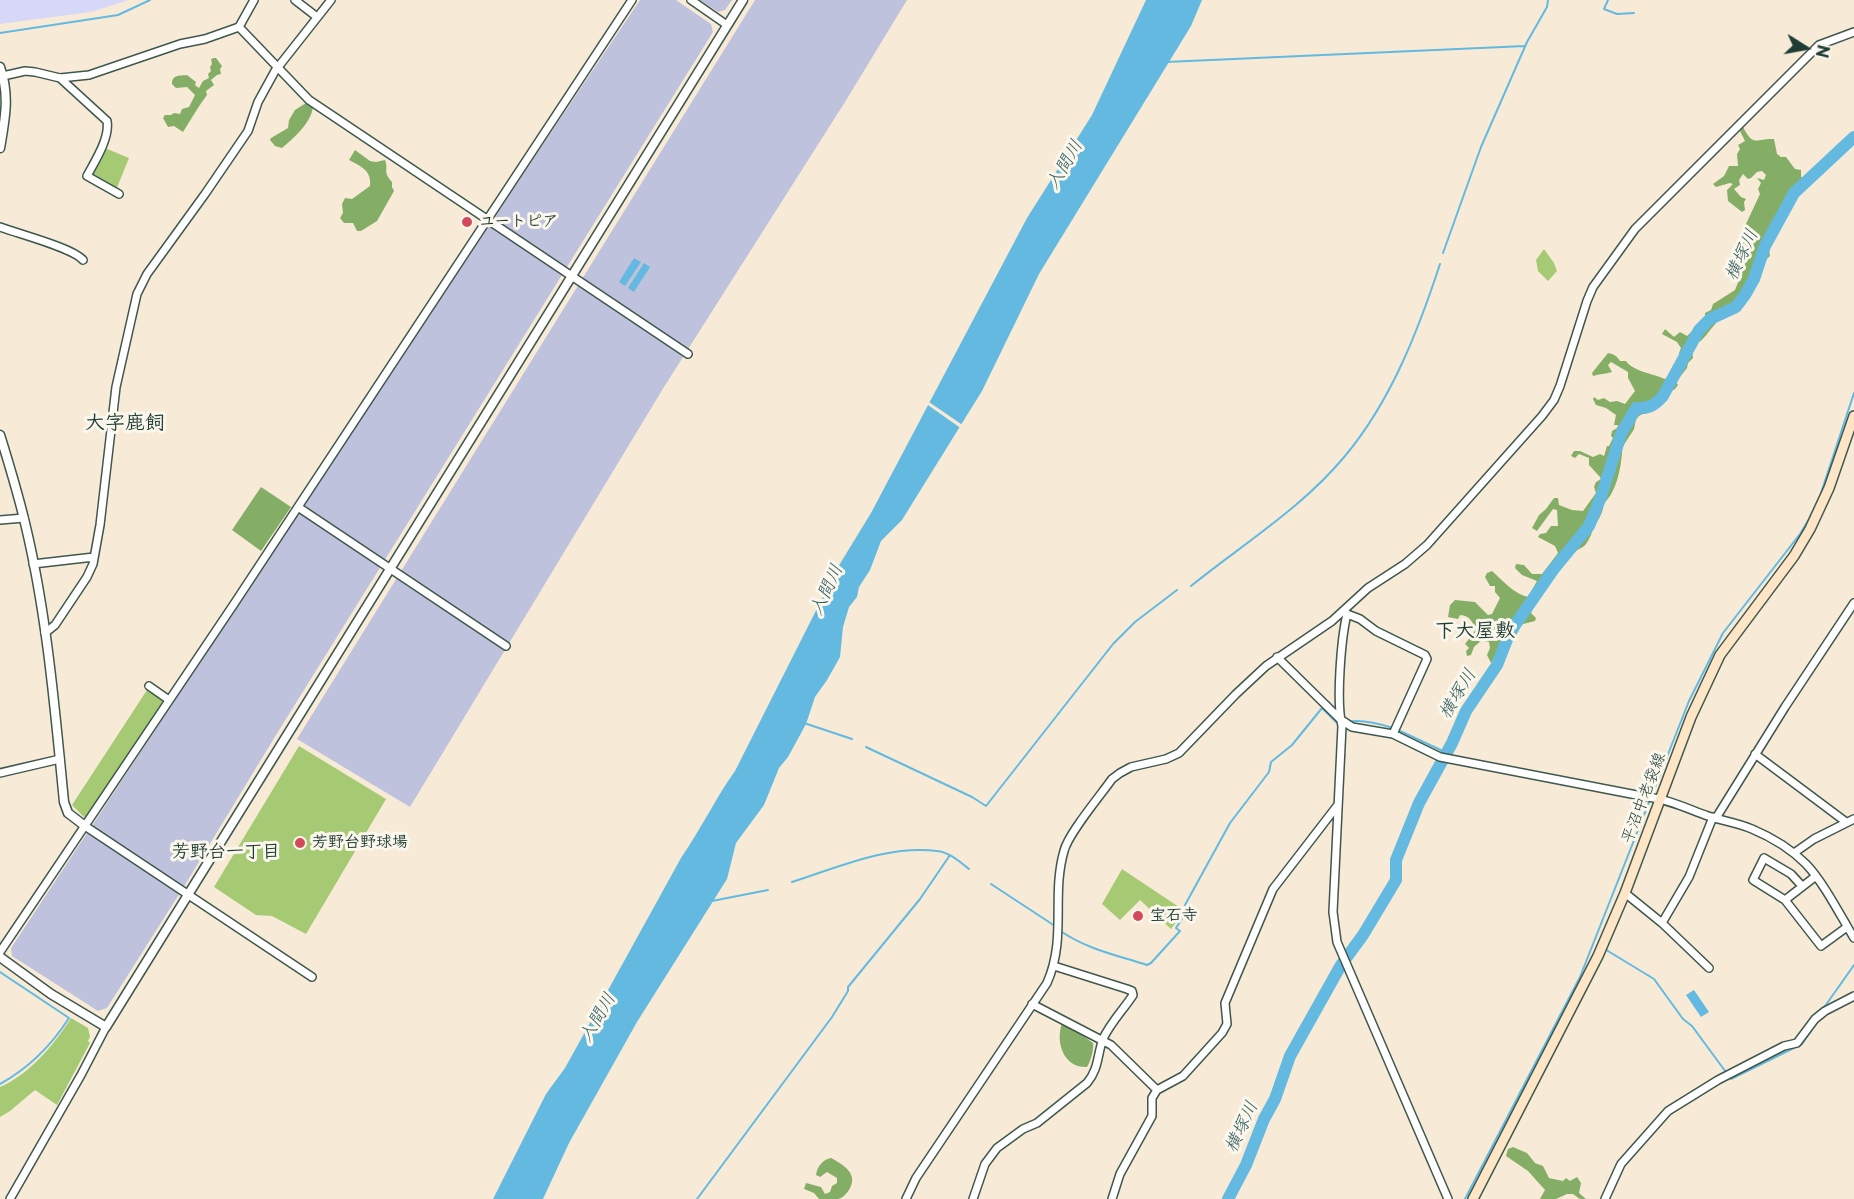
<!DOCTYPE html>
<html>
<head>
<meta charset="utf-8">
<style>
	body { margin:0 }
	#map { position:relative; width:1854px; height:1199px; overflow:hidden; background:#f7ebd7; font-family:"Playpen Sans",sans-serif }
	canvas { display:block }
	.north { position:absolute; left:1776px; top:18px; width:60px; height:60px; -webkit-text-stroke:4px #fbf7ec; paint-order:stroke; rotate:101deg; font-size:16px; font-weight:700; line-height:24px; text-align:center; color:#1f3d34 }
	.north::after { content:''; display:block; margin:auto; width:21px; height:27px; background:#1f3d34; clip-path:polygon(50% 0,100% 100%,50% 72%,0 100%) }
</style>
</head>
<body>
<div id="map">
<canvas width="1854" height="1199"></canvas>
<div class="north">N</div>
</div>
<script>
const g = document.querySelector('canvas').getContext('2d');
g.lineJoin = 'round';
function fillPath(path, color) {
  g.fillStyle = color;
  g.fill(path, 'evenodd');
}
function strokePath(path, color, width, dash) {
  g.strokeStyle = color;
  g.lineWidth = width;
  g.lineCap = dash ? 'butt' : 'round';
  g.setLineDash(dash || []);
  g.stroke(path);
}
function label(font, color, halo, rows, align = 'center') {
  g.font = font + ' "Playpen Sans","Klee One",sans-serif';
  g.lineWidth = 6;
  g.setLineDash([]);
  g.textBaseline = 'middle';
  g.strokeStyle = halo;
  g.fillStyle = color;
  for (const [text, x, y, turn = 0] of rows) {
    g.save();
    g.translate(x, y);
    g.rotate((+turn || 0) * Math.PI / 180);
    g.textAlign = isNaN(turn) ? turn : align;
    if (halo) g.strokeText(text, 0, 0);
    g.fillText(text, 0, 0);
    g.restore();
  }
}
fillPath(new Path2D(`
	M0,0H129L91,12L0,24Z`), '#d7d7f8');
fillPath(new Path2D(`
	M640,0H676L711,24L713,32L276,735L185,885L107,1008L98,1011L12,956L11,948L533,159Z
	M700,0H732L725,10L718,12Z
	M755,0H907L845,102L664,387L410,807L297,739Z`), '#bfc2dd');
fillPath(new Path2D(`
	M105,148L129,158L116,190L89,176Z
	M1544,249L1554,263L1557,271L1548,281L1538,271L1536,260Z
	M147,690L164,701L86,816L84,817L72,805Z
	M299,746L386,799L306,934L272,916L256,915L214,887Z
	M1122,869L1185,911L1171,929L1140,900L1120,920L1102,904Z
	M71,1018L88,1028L90,1037L88,1041L90,1043L57,1105L35,1090L10,1111L0,1117V1087C30,1074 54,1045 71,1018Z`), '#a6ca74');
fillPath(new Path2D(`
	M214,58H216L222,66L220,69L221,74L217,75L211,80L214,85L206,91L207,95C198,107 191,119 183,132L174,126L168,127L163,118L165,115H171L174,113L180,114L182,109L189,107L195,95L187,87L176,88L172,84C172,74 180,76 187,75L196,82L195,85L199,88L203,81L209,78L208,74L211,71L210,67L212,64L211,59Z
	M306,103H309L313,106C312,122 294,138 282,148L275,146L270,140L271,138L288,128L289,120L295,110Z
	M1743,127C1754,148 1756,138 1774,139L1777,154L1781,157H1786L1795,169L1801,170V177L1804,178L1806,182L1800,185L1801,190L1790,205L1780,230L1776,233C1774,242 1767,245 1770,256L1762,263L1759,276L1753,278L1750,282L1755,287C1746,307 1729,309 1717,322C1711,328 1702,343 1695,344L1692,350L1693,358L1688,363L1687,368L1676,382L1678,385L1675,389C1665,394 1659,404 1651,411C1646,415 1640,412 1636,420C1635,422 1635,426 1634,429C1630,437 1622,444 1622,453C1621,468 1616,493 1604,503C1603,511 1599,522 1593,526C1593,532 1590,538 1586,544C1582,549 1575,550 1570,555C1562,563 1551,579 1543,584L1537,604L1535,603L1531,613L1536,618L1535,621L1519,625L1516,636L1509,644L1501,645L1491,663L1487,655L1490,648L1489,642L1482,640L1474,647L1471,655L1467,656L1466,651L1469,648L1465,644L1477,628C1470,621 1471,616 1460,615L1458,619L1448,617L1450,605L1455,600L1475,602L1488,615L1492,614L1500,598L1495,592V586H1490L1485,577L1487,573L1492,571C1503,581 1513,593 1528,597L1537,581L1522,575L1515,568L1516,564L1524,565L1532,574H1542L1558,553L1555,546L1538,537L1540,534L1546,533L1551,526H1558L1557,510L1553,509L1537,531L1532,528L1539,515L1546,509L1554,498H1558L1559,505L1572,510L1583,511L1596,493L1594,487L1596,482L1601,479L1600,477L1589,465V458L1579,454L1575,458L1571,456L1574,451H1580L1593,457L1600,454L1604,456L1607,446H1609L1613,438L1611,436L1612,431L1617,428L1618,425H1614L1616,415L1606,408L1596,405L1593,399L1594,397L1598,400L1604,398L1610,402L1617,401L1625,404L1635,391L1628,378V372L1611,362L1608,365L1612,372C1605,374 1600,374 1593,376L1592,373L1608,353C1614,354 1617,356 1620,361H1626C1634,372 1652,373 1665,379L1671,374L1673,365L1676,366L1681,358L1679,353L1681,348L1677,342L1662,334L1665,329L1674,337L1680,332L1687,336L1705,319V313L1711,310L1713,304L1735,290L1745,265V253L1747,250L1739,239L1760,194L1758,189L1761,183L1757,178L1764,180L1766,175L1762,171L1757,172L1751,178L1748,179L1743,174L1739,180L1740,185L1734,189L1741,197L1746,199L1744,202L1745,210L1742,212L1728,201L1727,190L1733,184L1730,183L1716,187L1713,184L1724,176L1729,166H1738L1737,154L1740,149L1738,145L1745,141L1740,131Z
	M355,150L370,161L376,162L385,160C389,170 382,171 392,182V187L394,191L377,221L361,231H357L353,223H344L340,218L343,213L342,204L345,198L352,199L370,186C372,170 360,166 349,160Z
	M261,487L291,507L261,551L232,530Z
	M1062,1023C1073,1026 1083,1036 1093,1043C1094,1049 1091,1061 1087,1067C1064,1068 1055,1043 1062,1023Z
	M1513,1147L1527,1153L1535,1163L1543,1166L1549,1178L1563,1181L1566,1178L1570,1181L1577,1177L1581,1183L1579,1193L1586,1199H1580L1573,1194H1567L1556,1199H1540L1545,1190L1528,1171L1506,1156L1508,1149Z
	M831,1158C844,1165 859,1174 849,1190C846,1194 843,1198 838,1199C833,1199 825,1199 819,1199L814,1193L804,1189L806,1183L821,1187L825,1194L830,1192L832,1186L837,1183V1178L827,1172L820,1177L816,1175C817,1167 823,1159 831,1158Z`), '#84ae66');
fillPath(new Path2D(`
	M1146,0H1202L1191,26L1039,274L982,391L902,520L881,541L870,570L859,587L857,597L849,607L843,627L840,657L827,680L815,697L806,724L788,757L779,768L764,805L736,843L727,879L637,1022L569,1143L543,1199H493L546,1094L565,1068L681,858C701,829 715,799 735,771L838,567L871,513L1027,218L1092,115Z
	M634,258L641,262L625,286L619,282Z
	M644,263L650,267L634,292L628,288Z
	M1694,990L1709,1012L1701,1017L1686,995Z`), '#64b9e0');
fillPath(new Path2D(`
	M926,400L964,426L962,429L925,403Z`), '#f7ebd7');
strokePath(new Path2D(`
	M1608,0L1604,9L1617,14L1634,13
	M0,33L118,15L150,0
	M1166,62L1525,46
	M1443,253L1481,147L1527,42L1547,7L1548,0
	M1191,586C1243,544 1302,508 1345,456C1391,401 1418,331 1440,264
	M1348,722C1361,719 1380,724 1393,728
	M804,723L852,739
	M1398,730L1447,753
	M866,747L972,797L986,806L1113,644L1135,622L1177,590
	M792,882C839,867 887,845 937,851C949,852 960,862 969,869
	M991,884L1055,926
	M712,901L768,890
	M1059,930C1086,949 1116,955 1147,965L1151,963L1180,931L1176,928L1189,908L1185,905L1230,823L1269,772L1271,762L1292,745L1322,708L1336,722H1340
	M1603,948L1654,979L1683,1019L1692,1026L1731,1079L1802,1044L1815,1025
	M0,972L69,1018C51,1046 29,1068 0,1084
	M1823,1009L1854,965
	M697,1199L832,1017L848,991V987L920,899L950,855
	M1465,1199L1580,977L1689,701L1723,633L1800,534L1809,519L1820,496L1854,393`), '#64b9e0', 2);
strokePath(new Path2D(`
	M1228,1199L1246,1165L1264,1119L1275,1099L1290,1056L1341,965L1363,935L1396,880V860L1419,803L1452,743L1466,711L1497,665L1508,637L1517,622L1553,570L1589,526L1601,497L1621,434L1636,408C1649,409 1655,405 1663,396L1699,330L1710,319L1736,307L1745,295L1754,279L1765,246L1794,193L1854,137`), '#64b9e0', 12);
const minor = new Path2D(`
	M295,0L317,17
	M691,0L727,25
	M239,27L309,100L688,354
	M3,76L25,71L35,72L60,78L89,75L180,44L205,39L239,27L254,0
	M60,78L107,121C110,138 95,161 87,176L119,194
	M0,227C19,234 73,248 83,260
	M298,507L506,646
	M0,520L24,518
	M33,564L94,557
	M1345,611L1347,614C1341,639 1336,702 1342,726L1333,912L1337,942L1448,1199
	M1347,614L1360,619L1376,631L1425,655L1427,659L1393,734
	M45,633L55,625L87,577L93,564L100,525L116,387L137,294L147,274L205,194L248,131L258,102L275,71L331,0
	M1277,657L1340,719L1352,727L1393,734L1440,757L1647,797C1668,799 1688,809 1708,816C1723,821 1738,823 1752,829C1771,837 1792,850 1806,864C1824,883 1840,915 1854,938
	M149,686L169,700
	M1755,754L1846,822
	M0,773L60,759
	M1716,818L1785,707L1854,603
	M85,826L312,977
	M1794,853L1814,839L1854,819
	M1802,886L1791,874L1764,858L1753,880L1785,900L1821,946L1847,927
	M1625,893L1662,923L1709,968
	M1785,900L1816,876
	M1662,923L1689,877L1713,817
	M0,952L234,604L632,0
	M1032,1004L1111,1045L1157,1090
	M10,1199L81,1075L106,1027
	M906,1199L916,1178L1047,983C1067,938 1051,896 1064,851C1068,834 1100,796 1112,779L1120,773L1131,767L1166,759L1179,753L1236,694L1266,666L1332,621L1368,588L1405,564L1427,545L1542,416L1554,400L1560,386L1587,301L1593,287L1635,229L1819,45L1854,32
	M973,1199L985,1164L997,1148L1023,1129L1037,1123L1087,1083C1099,1069 1097,1055 1103,1039C1110,1023 1124,1009 1133,995L1132,991L1127,989L1054,966
	M1112,1199L1120,1174L1152,1116V1098L1157,1090L1183,1076L1222,1033L1227,1024L1225,1003L1273,889L1337,806
	M1605,1199L1621,1164L1668,1111L1718,1080L1784,1046L1797,1043L1815,1019L1825,1011L1854,996`);
const tertiary = new Path2D(`
	M0,67C10,95 5,119 0,148
	M0,435C9,464 18,494 25,523C47,614 55,710 64,802L68,813L85,826
	M0,957L51,994L106,1027L743,0`);
const secondary = new Path2D(`
	M1473,1199L1598,956L1625,893L1691,717L1720,655L1794,556L1810,529L1829,488L1854,416`);
strokePath(minor, '#3f574c', 10);
strokePath(tertiary, '#3f574c', 11);
strokePath(secondary, '#3f574c', 12);
strokePath(minor, '#fff', 7);
strokePath(tertiary, '#fff', 8);
strokePath(secondary, '#fde5c5', 9);
for (const [x, y, r, color] of [
	[467,222,6,"#d1495b"],
	[300,843,6,"#d1495b"],
	[1138,916,6,"#d1495b"]
]) {
  const dot = new Path2D();
  dot.arc(x, y, r, 0, 2 * Math.PI);
  g.fillStyle = color;
  g.fill(dot);
  strokePath(dot, '#fbf7ec', 2);
}
label('bold 16px', '#1f3d34', '#fbf7ec', [
	["ユートピア",479,222],
	["芳野台野球場",312,843],
	["宝石寺",1150,916]
], 'left');
label('16px', '#1f3d34', '#fbf7ec', [
	["平沼中老袋線",1644,798,-69]
]);
label('italic 18px', '#305c5f', '#fbf7ec', [
	["入間川",1065,165,-60],
	["横塚川",1742,255,-65],
	["入間川",827,590,-65],
	["横塚川",1458,694,-59],
	["入間川",598,1018,-60],
	["横塚川",1242,1127,-65]
]);
label('bold 18px', '#1f3d34', '#fbf7ec', [
	["芳野台一丁目",226,852]
]);
label('bold 20px', '#1f3d34', '#fbf7ec', [
	["大字鹿飼",125,423],
	["下大屋敷",1475,631]
]);
</script>
</body>
</html>
